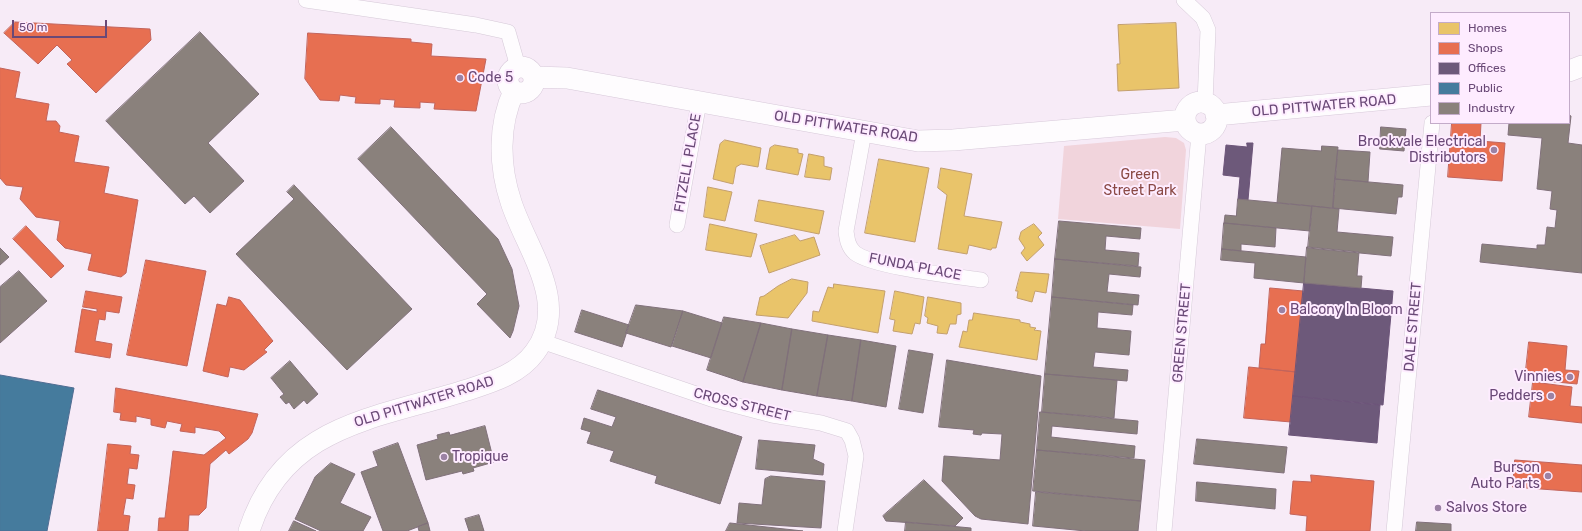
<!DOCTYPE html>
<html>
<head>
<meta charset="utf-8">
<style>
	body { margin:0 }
	#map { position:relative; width:1582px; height:531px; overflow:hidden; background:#f7ebf7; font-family:Rubik,sans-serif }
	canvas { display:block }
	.legend { position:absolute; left:1430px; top:12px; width:140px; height:112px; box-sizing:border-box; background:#feecff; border:1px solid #c3abc9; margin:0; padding:5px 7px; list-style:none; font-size:12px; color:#6a4977 }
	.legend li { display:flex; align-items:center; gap:8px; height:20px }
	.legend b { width:20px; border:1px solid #c3abc9 }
	.scale { position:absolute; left:12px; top:20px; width:95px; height:18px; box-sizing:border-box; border:2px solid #6a4977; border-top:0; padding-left:5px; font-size:12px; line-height:14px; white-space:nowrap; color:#6a4977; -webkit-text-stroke:3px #feecff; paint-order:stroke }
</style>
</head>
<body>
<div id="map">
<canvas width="1582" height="531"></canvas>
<ul class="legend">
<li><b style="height:11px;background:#e9c46a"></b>Homes</li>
<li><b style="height:11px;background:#e76f51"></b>Shops</li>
<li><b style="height:11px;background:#6d597a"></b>Offices</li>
<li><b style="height:11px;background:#457b9d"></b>Public</li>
<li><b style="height:11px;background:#8a817c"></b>Industry</li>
</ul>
<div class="scale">50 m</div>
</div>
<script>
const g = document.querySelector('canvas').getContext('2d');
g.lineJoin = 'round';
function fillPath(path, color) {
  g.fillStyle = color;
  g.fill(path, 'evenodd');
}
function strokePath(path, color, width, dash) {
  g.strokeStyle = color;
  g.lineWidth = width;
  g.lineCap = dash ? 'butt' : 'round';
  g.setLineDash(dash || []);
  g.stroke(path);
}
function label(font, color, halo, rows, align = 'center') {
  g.font = font + ' Rubik,sans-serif';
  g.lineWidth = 4;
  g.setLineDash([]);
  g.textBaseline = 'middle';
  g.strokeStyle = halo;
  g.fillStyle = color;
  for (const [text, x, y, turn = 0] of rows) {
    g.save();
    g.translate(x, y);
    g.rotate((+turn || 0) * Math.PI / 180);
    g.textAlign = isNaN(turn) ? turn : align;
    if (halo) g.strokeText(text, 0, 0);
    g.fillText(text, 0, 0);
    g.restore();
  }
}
fillPath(new Path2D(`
	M1165,137L1176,138L1184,143L1186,150L1180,229L1058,219L1064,146Z`), '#f1d4dc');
const homes = new Path2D(`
	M1176,23L1179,88L1118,91L1117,64H1120L1118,25Z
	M725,140L761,148L758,167L741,164L736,167L733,184L713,179L720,144Z
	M775,145L798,149V153L803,154L798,175L766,169L770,148Z
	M809,154L824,157V166L832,168L830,180L805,177Z
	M879,159L929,168L915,242L865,233Z
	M941,168L972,174L964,216L1002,222L996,248H992L991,250L969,245L967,254L938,249L947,195L938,188Z
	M708,187L732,192L725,221L704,217Z
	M759,200L824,211L819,234L755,221Z
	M710,224L757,234L751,257L706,250Z
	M1034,224L1042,233L1038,237L1044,245L1027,261L1021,253L1025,248L1019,239L1021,232Z
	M795,235L800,241L814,237L820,255L769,273L760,246Z
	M1021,272L1049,274L1046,293L1035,291L1032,302L1017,298L1018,291H1016Z
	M792,279L808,282L807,293L788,318L756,315L760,297L764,296L778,286Z
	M834,284L885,291L878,333L812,321L813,311L819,312L828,287L833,288Z
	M895,291L924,297L920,324L915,323L912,334L893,331L895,320L890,319Z
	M928,297L961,303V314L957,315L956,324H950L947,334L937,333L938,326L927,323L928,318L925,316Z
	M974,313L1020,320V322L1030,324V327L1036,328L1034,330L1041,331L1037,360L959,347L963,331L967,332L969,320H972Z`);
fillPath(homes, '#e9c46a');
strokePath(homes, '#c39f6e', 1);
const shops = new Path2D(`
	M15,22L150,29L151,40L96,93L67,64L72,60L57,45L38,64L4,33Z
	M308,33L411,39V42L432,44L431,56L486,59L476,111L434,109L435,103L420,102V108L394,107L395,100L380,99V104L355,103L356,97L340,95L339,101L320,100L305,79Z
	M0,68L20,72L15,98L49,104L46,121H56L60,126L59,132L79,136L74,162L109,167L104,193L138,200L126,273L121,277L88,270L92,254L65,248L57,240L60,221L36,217L20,199L23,187L6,185L0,178Z
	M1452,123H1481L1480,141L1505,143L1502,181L1448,177Z
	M26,226L64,266L51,278L13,239Z
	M146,260L206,271L187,366L127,355Z
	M1270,288L1303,291L1296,372L1259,368L1261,344H1265Z
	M86,291L122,297L119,313L106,311L105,320L99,319L95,341L112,344L110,358L75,352L82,309L97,312V309L83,307Z
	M229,297L240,300L273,341L264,350L267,352L244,370L230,367L228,377L203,371L217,304L226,306Z
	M1529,342L1567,346L1565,370L1579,371L1577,384L1525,379Z
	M1249,367L1296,372L1291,422L1244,418Z
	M1533,382L1572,387L1570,406L1582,407V423L1529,417Z
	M116,388L258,414L252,433L248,439L229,454L226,450L210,464L206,508L199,515H189L188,531H158L159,518H165L173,451L204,455L226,438L219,431L195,427V433L180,431L182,424L167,421L165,428L151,425V419L136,416V422L120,420L121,413L114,412Z
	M108,444L131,446L130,454L139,455L137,469L129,468L127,484L135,485L133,499L126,498L123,515L130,516L128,531H98Z
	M1515,460L1582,465V492L1513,487Z
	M1311,475L1374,481L1370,531H1306L1307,516L1290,514L1293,481L1311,482Z`);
fillPath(shops, '#e76f51');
strokePath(shops, '#c2645c', 1);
const offices = new Path2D(`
	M1247,143H1253L1248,200L1238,199L1240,177L1223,175L1226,145L1247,147Z
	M1304,283L1393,291L1383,405L1293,396Z
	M1293,396L1380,405L1377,443L1289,435Z`);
fillPath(offices, '#6d597a');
strokePath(offices, '#6c5479', 1);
const public = new Path2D(`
	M0,375L74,388L47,531H0Z`);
fillPath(public, '#457b9d');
strokePath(public, '#506c92', 1);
const industry = new Path2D(`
	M200,32L259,94L208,143L244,181L210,213L194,196L185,204L106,121Z
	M1569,115L1571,116L1568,143L1582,145V273L1480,262L1482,244L1537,249V245H1545L1547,227L1555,228L1557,210L1550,209L1552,191L1537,189L1542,138L1508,135L1509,123H1569Z
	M391,127L498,239L512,269L519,306L513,331L510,338L477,304L487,294L358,159Z
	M1381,127L1406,129L1404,151L1380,149Z
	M1322,146L1338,147L1333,208L1277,203L1282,148L1321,151Z
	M1338,150L1370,152L1368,182L1335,179Z
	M1335,179L1403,185L1402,197H1398L1396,214L1333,208Z
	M294,185L412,309L347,370L236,254L294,199L287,192Z
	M1238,199L1312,206L1310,231L1224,223L1225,215L1236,216Z
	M1312,206L1339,209L1337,232L1393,237L1391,256L1308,248Z
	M1059,221L1141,228L1140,239L1106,236L1105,250L1139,253L1138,266L1055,259Z
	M1224,223L1276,228L1275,247L1241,244V251L1222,249Z
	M1307,247L1359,252L1357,276H1362L1361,288L1304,283Z
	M0,248L9,257L0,265Z
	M1222,249L1306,257L1304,283L1254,278L1255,263L1221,260Z
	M1055,259L1141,267L1140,277L1109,274L1107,292L1139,295L1138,305L1052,297Z
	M19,271L47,301L0,343V287Z
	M1052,297L1133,305L1132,315L1098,312L1097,328L1131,331L1129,355L1095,352L1093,367L1128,370L1127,381L1045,374Z
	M636,305L683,311L671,347L626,333Z
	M582,310L629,325L622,347L575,332Z
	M683,311L722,323L711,358L672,346Z
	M724,317L761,323L743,382L707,370Z
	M761,323L792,329L782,390L743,382Z
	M792,329L828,335L817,396L782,390Z
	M828,335L861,340L852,401L817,396Z
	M861,340L896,346L886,407L852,401Z
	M909,350L933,354L923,413L899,409Z
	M947,360L1041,376L1028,524L981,519L975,516L942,481L944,456L1000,460L1002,434L982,433L981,435L973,434L974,430L939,427Z
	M290,361L318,394L307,404L304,400L294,409L289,402L286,404L280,397L284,394L271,378Z
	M1045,374L1117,380L1114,418L1042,412Z
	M598,390L742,437L720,504L655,483L657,476L610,461L614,451L587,443L591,432L581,429L584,418L612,427L616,417L591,409Z
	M1040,412L1138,421L1137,434L1052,426L1051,437L1135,446L1134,458L1037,450Z
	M485,426L494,462L473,468L474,471L463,474L462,471L426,480L417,445L438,439L437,435L449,432L450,435Z
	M1197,439L1287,447L1284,473L1194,464Z
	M759,440L815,445L813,459L824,464L823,475L756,469Z
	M398,443L428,523L407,531H383L361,472L378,466L373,452Z
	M1037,450L1145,460L1141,501L1033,491Z
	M331,463L355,474L340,503L371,517L363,531H321L295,519L315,477Z
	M771,476L825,481L821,528L737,523L739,503L762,505L765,479Z
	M924,480L963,518L955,526L886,521L883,516Z
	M1197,482L1276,489L1275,509L1196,501Z
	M1036,492L1141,501L1138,531H1086L1033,526Z
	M479,515L484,531H469L465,519Z
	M294,521L316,531H289Z
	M906,522L971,528V531H905Z
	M1417,522L1451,524V531H1416Z
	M428,523L430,531H419L418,527Z
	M730,523L803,531H726Z`);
fillPath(industry, '#8a817c');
strokePath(industry, '#80707a', 1);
const street = new Path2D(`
	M306,0L476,25L508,32L518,67
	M1184,0L1203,18L1208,30L1205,103
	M864,132L846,231C847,239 848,247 855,253C873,267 954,276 981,280
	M677,225L699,102
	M541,341L711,399L772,415L821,423L847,431L852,440L856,456L845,531
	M1164,531L1199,134
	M1394,531L1432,123`);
const secondary = new Path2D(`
	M508 80a13 13 0 1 1 26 0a13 13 0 1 1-26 0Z
	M1569,71L1582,66
	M534,77L567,78L918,141L953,140L1185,120
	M1185 118a16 16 0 1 1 32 0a16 16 0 1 1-32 0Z
	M1216,115L1431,95
	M249,531C283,424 376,419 467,390C492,382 519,374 535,352C571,303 526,249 511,202C499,166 498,125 514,91`);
strokePath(street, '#d5c9d7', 16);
strokePath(secondary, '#d7c9d9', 22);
strokePath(street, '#fefcfe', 15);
strokePath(secondary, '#fefcfe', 21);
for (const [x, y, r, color] of [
	[460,78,4,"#9b82a4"],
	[1494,150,4,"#9b82a4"],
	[1282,310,4,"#9b82a4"],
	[1570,377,4,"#9b82a4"],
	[1551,396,4,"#9b82a4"],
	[444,457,4,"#9b82a4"],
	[1548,476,4,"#9b82a4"],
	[1438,508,4,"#9b82a4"]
]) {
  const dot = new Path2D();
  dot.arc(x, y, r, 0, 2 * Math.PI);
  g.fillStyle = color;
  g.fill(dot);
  strokePath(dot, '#feecff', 1.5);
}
label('14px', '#6a4977', '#feecff', [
	["Code 5",468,78],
	["Brookvale Electrical",1486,142,"right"],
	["Distributors",1486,158,"right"],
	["Balcony In Bloom",1290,310],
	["Vinnies",1562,377,"right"],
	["Pedders",1543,396,"right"],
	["Tropique",452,457],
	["Burson",1540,468,"right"],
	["Auto Parts",1540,484,"right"],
	["Salvos Store",1446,508]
], 'left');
label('14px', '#6a4977', '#feecff', [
	["OLD PITTWATER ROAD",1324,106,-5],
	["OLD PITTWATER ROAD",846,127,9],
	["FITZELL PLACE",688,163,-80],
	["FUNDA PLACE",915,267,11],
	["DALE STREET",1413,327,-85],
	["GREEN STREET",1182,333,-85],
	["OLD PITTWATER ROAD",424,402,-17],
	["CROSS STREET",742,405,14]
]);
label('14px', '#8a4945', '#feecff', [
	["Green",1140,175],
	["Street Park",1140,191]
]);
</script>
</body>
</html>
